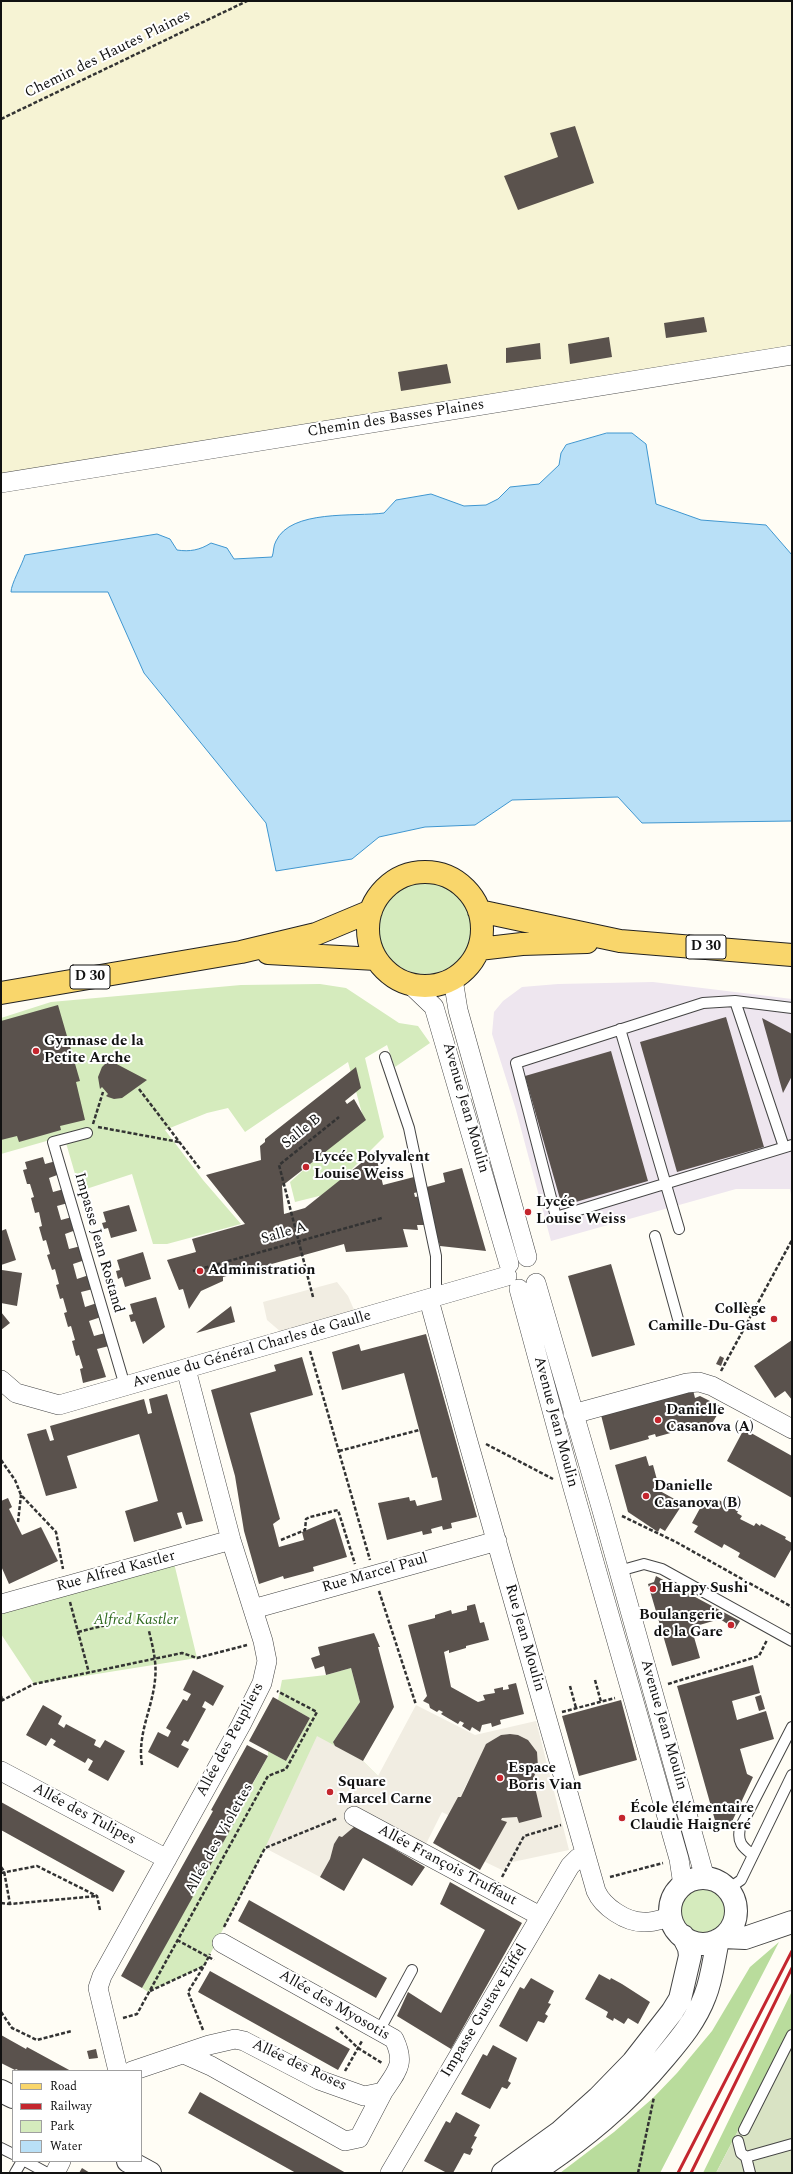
<!DOCTYPE html>
<html>
<head>
<meta charset="utf-8">
<style>
	body { margin:0 }
	#map { position:relative; width:793px; height:2174px; overflow:hidden; background:#fffdf5; font-family:Spectral,serif }
	canvas { display:block }
	.frame { position:absolute; inset:0; border:2px solid #111; pointer-events:none }
	.legend { position:absolute; left:12px; top:2070px; width:130px; height:92px; box-sizing:border-box; background:#fff; border:1px solid #a0a0a0; margin:0; padding:5px 7px; list-style:none; font-size:12px; color:#111 }
	.legend li { display:flex; align-items:center; gap:8px; height:20px }
	.legend b { width:20px; border:1px solid #a0a0a0 }
</style>
</head>
<body>
<div id="map">
<canvas width="793" height="2174"></canvas>
<div class="frame"></div>
<ul class="legend">
<li><b style="height:5px;background:#f9d66b"></b>Road</li>
<li><b style="height:5px;background:#c4262e"></b>Railway</li>
<li><b style="height:11px;background:#d5ebbd"></b>Park</li>
<li><b style="height:11px;background:#b9e0f7"></b>Water</li>
</ul>
</div>
<script>
const g = document.querySelector('canvas').getContext('2d');
g.lineJoin = 'round';
function fillPath(path, color) {
  g.fillStyle = color;
  g.fill(path, 'evenodd');
}
function strokePath(path, color, width, dash) {
  g.strokeStyle = color;
  g.lineWidth = width;
  g.lineCap = dash ? 'butt' : 'round';
  g.setLineDash(dash || []);
  g.stroke(path);
}
function label(font, color, halo, rows, align = 'center') {
  g.font = font + ' Spectral,serif';
  g.lineWidth = 4;
  g.setLineDash([]);
  g.textBaseline = 'middle';
  g.strokeStyle = halo;
  g.fillStyle = color;
  for (const [text, x, y, turn = 0] of rows) {
    g.save();
    g.translate(x, y);
    g.rotate((+turn || 0) * Math.PI / 180);
    g.textAlign = isNaN(turn) ? turn : align;
    if (halo) g.strokeText(text, 0, 0);
    g.fillText(text, 0, 0);
    g.restore();
  }
}
fillPath(new Path2D(`
	M653,982L792,999V1200L790,1189H736L551,1241L516,1110L492,1034L494,1012L503,1001L522,987L558,984Z`), '#eee6ef');
fillPath(new Path2D(`
	M1,1H792V354L1,483Z`), '#f6f3d4');
fillPath(new Path2D(`
	M379 928a46 46 0 1 1 92 0a46 46 0 1 1-92 0Z
	M320,984L346,988L399,1023L418,1026L430,1043L395,1067L387,1045L365,1058L384,1137L352,1169L355,1187L295,1202L290,1182L363,1117L348,1062L245,1132L228,1108L207,1113L165,1130L203,1180L241,1224L167,1244H153L132,1174L80,1191L64,1136L1,1154V1018L51,1002L241,985Z
	M174,1563L197,1658L34,1684L1,1634V1614Z
	M351,1668L360,1702L333,1742L335,1746L363,1761L378,1776L265,1848L204,1966L148,1992L142,1988L268,1756V1751L286,1761L310,1718L278,1700L282,1680L326,1675Z
	M679 1912a24 24 0 1 1 48 0a24 24 0 1 1-48 0Z`), '#d5ebbd');
fillPath(new Path2D(`
	M779,1942L660,2173H560L614,2132L653,2098L677,2073L712,2031L750,1967Z
	M792,1991V2027L716,2173H703Z`), '#b9dc9c');
fillPath(new Path2D(`
	M792,2027V2173H716Z`), '#d9e3c4');
fillPath(new Path2D(`
	M337,1282L348,1296L355,1312L281,1332L267,1320L263,1302Z
	M416,1705L475,1735L536,1721L569,1850L508,1863L504,1871L479,1859L490,1837L442,1812L426,1844L361,1809L355,1826L342,1837L339,1836L334,1844L330,1859L320,1877L265,1848L317,1736L363,1761L378,1776ZM510,1734L534,1819L519,1823L517,1817L498,1818L488,1803L463,1791L487,1744L501,1735Z`), '#f1ede2');
const water = new Path2D(`
	M607,433H632L646,444L656,504L701,520L766,525L792,555V821L642,823L618,797L512,800L475,825L425,827L379,837L352,859L276,871L266,823L144,673L108,592H11C11,584 22,565 25,555L157,534L170,539L177,550C190,552 200,550 211,543L227,548L234,559L272,557C274,552 273,546 276,541C291,509 355,517 384,513L396,500L431,494L464,506L486,505L498,499L510,487L539,484L559,465L561,453L566,445Z`);
fillPath(water, '#b9e0f7');
strokePath(water, '#3f96cf', 1);
fillPath(new Path2D(`
	M575,126L594,183L518,210L504,176L558,157L550,133Z
	M704,317L707,332L666,338L664,323Z
	M609,337L612,357L570,364L568,344Z
	M540,343L541,359L506,363V348Z
	M447,364L451,383L401,391L398,372Z
	M58,1005L80,1081L76,1082L85,1120L60,1126L61,1130L19,1142L17,1136L1,1140V1021Z
	M726,1017L764,1147L677,1172L640,1042Z
	M762,1018L792,1034V1076L783,1093Z
	M611,1051L648,1181L562,1206L525,1076Z
	M109,1060L147,1080L122,1098L114,1099L108,1097L106,1096L108,1094L102,1087L100,1089L98,1077L102,1067Z
	M356,1067L361,1088L345,1101L347,1104L354,1099L366,1120L282,1186L284,1214L305,1208L375,1152L383,1185L414,1177L418,1192L414,1193L415,1197L420,1196L428,1225H417L418,1230L403,1229L408,1247L346,1252L344,1244L268,1265L259,1271L251,1269L223,1277V1281L201,1291L189,1309L183,1289L179,1290L167,1260L196,1252L192,1239L245,1224L206,1175L261,1160L260,1146L265,1142V1139Z
	M43,1157L45,1164L56,1161L60,1174L49,1178L53,1192L64,1189L68,1203L57,1206L61,1220L72,1217L76,1230L65,1234L69,1249L81,1246L85,1260L73,1264L77,1279L89,1275L93,1289L81,1292L85,1307L97,1303L101,1317L89,1321L94,1336L105,1333L109,1346L97,1349L106,1377L83,1383L80,1369L83,1368L79,1355L76,1356L72,1341L75,1340L71,1326L68,1327L64,1313L67,1312L63,1298L60,1299L56,1285L59,1284L55,1269L52,1270L47,1255L50,1254L46,1240L43,1241L39,1227L42,1226L39,1212L35,1213L31,1198L34,1197L30,1184H27L23,1170L27,1169L25,1162Z
	M462,1168L486,1251L440,1246L423,1188L445,1182L443,1173Z
	M129,1205L137,1231L111,1238L108,1228L104,1229L102,1223L106,1222L103,1212Z
	M6,1229L16,1260L1,1265V1231Z
	M143,1252L151,1279L125,1287L122,1277L118,1279L116,1271L120,1270L117,1260Z
	M611,1264L635,1345L592,1357L568,1276Z
	M2,1270L22,1273L17,1306L1,1303Z
	M156,1297L165,1327L143,1344L135,1321L131,1322L129,1315L133,1314L130,1304Z
	M231,1306L235,1322L196,1333Z
	M1,1312L10,1323L1,1330Z
	M426,1334L477,1517L451,1523L452,1528L443,1530L442,1526L431,1529L432,1533L423,1535L422,1531L387,1540L378,1503L409,1497L410,1501L415,1500L417,1506L442,1500L437,1477L432,1478L404,1373L342,1390L332,1352L359,1344L361,1351Z
	M792,1340V1400L785,1391L775,1398L754,1366Z
	M720,1356L724,1358L721,1366L716,1364Z
	M302,1357L313,1395L250,1413L280,1519L273,1524L279,1547L304,1540L302,1532L335,1518L347,1557L313,1567L314,1571L284,1579L283,1576L259,1584L244,1531L235,1476L211,1390L276,1371L274,1365Z
	M693,1390L695,1398L700,1396L722,1407L711,1425L692,1430L690,1424L684,1426L685,1429L656,1437L655,1434L648,1436L649,1439L610,1450L601,1415Z
	M167,1394L203,1521L186,1525L182,1512L177,1513L182,1528L134,1542L125,1511L158,1501L139,1434L67,1456L77,1488L46,1496L27,1434L46,1429L50,1441L54,1440L50,1426L144,1399L148,1414L152,1413L149,1399Z
	M744,1429L792,1456V1498L727,1461Z
	M646,1456L649,1466L653,1465L660,1491L678,1501L676,1505L680,1508L665,1531L660,1528L658,1532L628,1512L615,1465Z
	M8,1498L12,1507L9,1509L22,1535L41,1527L58,1561L9,1584L1,1566V1501Z
	M705,1499L716,1505L719,1500L738,1511L737,1513L742,1516L740,1519L754,1526L756,1523L760,1526L761,1524L786,1537L785,1539L792,1543V1548L775,1578L738,1557L740,1553L724,1544L722,1548L694,1532L698,1526L692,1523Z
	M656,1576L740,1621L735,1629L720,1619L696,1626V1629L692,1630L700,1658L672,1666L648,1584L654,1582Z
	M475,1604L480,1623L484,1622L489,1640L466,1646V1648L449,1653V1650L444,1652L451,1687L478,1702L485,1700L483,1695L495,1693L494,1689L503,1687V1690L509,1689L508,1685L516,1683L524,1714L500,1720L501,1724L492,1727L491,1723L482,1725L480,1732L472,1727L470,1731L462,1726L464,1723L460,1721L458,1724L441,1714L443,1712L439,1710L437,1712L430,1708L429,1704L423,1701L427,1696L408,1625L435,1618V1615L451,1610L452,1614L467,1610V1606Z
	M374,1633L380,1647H378L394,1707L363,1761L335,1746L333,1742L360,1702L351,1668L326,1675L324,1666L315,1669L311,1658L320,1655L318,1647Z
	M753,1665L760,1693L732,1701L737,1720L766,1711L774,1739L740,1749L747,1774L753,1777L729,1828L718,1831L677,1686Z
	M193,1670L224,1686L213,1706L205,1701L202,1707L206,1709L188,1742L184,1740L181,1745L189,1749L178,1768L148,1752L158,1732L168,1737L171,1731L166,1728L183,1699L187,1701L191,1694L183,1690Z
	M761,1695L765,1709L759,1711L755,1697Z
	M273,1697L310,1718L286,1761L249,1741Z
	M621,1700L637,1760L579,1776L562,1716Z
	M43,1705L62,1716L58,1724L64,1728L66,1724L96,1740L94,1745L100,1748L105,1740L125,1751L108,1781L88,1770L93,1761L88,1758L85,1763L53,1745L56,1741L51,1738L46,1746L26,1735Z
	M510,1734L518,1735L528,1740L537,1752L538,1767L533,1779L542,1817L519,1823L517,1817L502,1818L501,1820L507,1822L480,1870L433,1843L458,1797H461L486,1744L501,1735Z
	M247,1745L268,1756L231,1822L234,1823L142,1988L121,1976L213,1811L211,1810Z
	M1,1802L125,1871L113,1892L1,1830Z
	M355,1826L425,1867L412,1886L363,1858L344,1891L320,1877L330,1859L334,1844L339,1836L342,1837Z
	M450,1882L522,1923L451,2049L397,2016L408,1992L441,2013L485,1930L440,1904Z
	M249,1900L387,1978L376,1998L238,1921Z
	M210,1971L350,2049L338,2070L198,1992Z
	M599,1974L610,1980L611,1978L622,1984L650,2002L638,2024L628,2018L624,2024L614,2018L613,2021L606,2017L608,2012L585,1999Z
	M531,1978L554,1991L548,2003L551,2004L545,2014L548,2016L544,2023L538,2021L527,2042L499,2026L520,1987L524,1989Z
	M1,2035L26,2049L27,2047L71,2071H20L16,2069L15,2070L1,2063Z
	M493,2045L517,2058L508,2081L511,2083L507,2089L502,2087L490,2109L461,2094L483,2054L487,2056Z
	M96,2049L98,2058L89,2059L87,2051Z
	M200,2092L346,2173H296L188,2113Z
	M456,2112L480,2125L474,2136L477,2137L471,2148L473,2149L470,2155L464,2153L453,2173H447L424,2161L446,2121L450,2123Z
	M82,2168L90,2173H79Z`), '#5a524d');
const service = new Path2D(`
	M735,1001L703,1003L516,1063L556,1217L792,1145
	M620,1029L679,1229
	M385,1057L409,1128L436,1256V1298
	M87,1133L53,1142L125,1386
	M784,1147L735,1001L792,1008
	M655,1236L678,1319
	M619,1571L644,1564L662,1569L792,1641
	M753,1855C742,1847 737,1842 740,1828L792,1727
	M728,1889L741,1880L792,1775
	M379,2031L412,1970
	M744,2130L792,2035
	M738,2141L741,2153L746,2157
	M1,2148L13,2154
	M25,2161L47,2173
	M15,2173L22,2161
	M750,2173L746,2157L792,2144`);
const minor = new Path2D(`
	M1,483L792,355
	M453,979L458,1010L527,1257
	M411,985L434,1007L509,1264
	M536,1283L601,1507L705,1878
	M519,1289L573,1488L679,1859L683,1885
	M429,1300L467,1438L596,1891C603,1907 626,1922 643,1922C652,1923 662,1919 671,1917
	M1,1380L16,1393L59,1405L507,1276
	M573,1414L687,1383L699,1382L712,1386L792,1429
	M1,1604L231,1540
	M253,1609L497,1541
	M1,1771L167,1859
	M354,1816L540,1916
	M222,1943L394,2039C406,2064 397,2071 383,2092
	M118,2071L98,1988L102,1976L241,1725L262,1683L267,1661L263,1641L231,1540L186,1369
	M132,2071L209,2045L235,2039L244,2041L319,2080L364,2096L383,2092L359,2138L345,2141L211,2066L184,2054
	M55,2173L61,2161
	M390,2173L570,1866L578,1858L585,1856`);
const tertiary = new Path2D(`
	M670 1911a33 33 0 1 1 66 0a33 33 0 1 1-66 0Z
	M723,1937L745,1938L792,1922
	M1,2091L13,2097
	M128,2161L150,2173
	M503,2173L560,2132L598,2098L633,2062L672,2012L680,1999L690,1956L689,1948L683,1936
	M532,2173C584,2139 625,2105 665,2057C681,2038 696,2020 705,1996C712,1979 714,1958 718,1940`);
const primary = new Path2D(`
	M368 929a57 57 0 1 1 114 0a57 57 0 1 1-114 0Z
	M479,911L620,941L792,955
	M479,949L522,944L587,942
	M268,953L376,959
	M1,993L241,952L316,934L371,911`);
strokePath(service, '#444', 12);
strokePath(minor, '#444', 20);
strokePath(tertiary, '#444', 24);
strokePath(primary, '#222', 24);
strokePath(new Path2D(`
	M1,119L247,1
	M139,1089L200,1169
	M93,1124L103,1092
	M98,1127L179,1142
	M193,1271L382,1218
	M313,1297L279,1165L339,1117
	M310,1351L370,1560
	M721,1371L792,1240
	M486,1444L553,1479
	M339,1451L419,1430
	M1,1460L15,1480L21,1495L56,1532L63,1569
	M622,1516L676,1542L792,1607
	M18,1522L21,1495
	M281,1540L305,1530L306,1519L310,1517L338,1510L355,1564
	M379,1591L416,1705
	M70,1602L89,1673
	M78,1632L126,1620
	M595,1680L601,1702
	M668,1684L759,1656L767,1640
	M570,1686L576,1708
	M1,1696L2,1701
	M1,1701L34,1684L182,1653L197,1658L247,1645
	M562,1712L615,1698
	M142,1765C137,1734 152,1710 155,1680C157,1663 153,1648 149,1631
	M1,1867L4,1871L10,1904L97,1896
	M1,1873L37,1866L97,1896L100,1910
	M502,1877L524,1836L561,1825
	M610,1877L663,1863
	M1,1903L10,1904
	M736,1914L746,1918
	M224,1927L265,1848L338,1818
	M177,1940L214,1960
	M150,1991L204,1966L210,1954
	M1,2012L12,2028L37,2040L72,2031
	M123,2018L137,2014L268,1776L286,1769L317,1712L277,1691
	M336,2027L358,2048L382,2063
	M203,2030L188,1992L204,1966
	M345,2071L362,2041
	M638,2173L654,2097`), '#333', 2.5, [4, 2]);
strokePath(service, '#fff', 10);
strokePath(minor, '#fff', 19);
strokePath(tertiary, '#fff', 22);
strokePath(primary, '#f9d66b', 22);
strokePath(new Path2D(`
	M678,2173L792,1951
	M691,2173L792,1968`), '#c4262e', 3);
for (const [x, y, r, color] of [
	[36,1051,4,"#c4262e"],
	[306,1167,4,"#c4262e"],
	[528,1212,4,"#c4262e"],
	[200,1271,4,"#c4262e"],
	[774,1319,4,"#c4262e"],
	[658,1420,4,"#c4262e"],
	[646,1496,4,"#c4262e"],
	[653,1589,4,"#c4262e"],
	[731,1625,4,"#c4262e"],
	[500,1778,4,"#c4262e"],
	[330,1792,4,"#c4262e"],
	[622,1818,4,"#c4262e"]
]) {
  const dot = new Path2D();
  dot.arc(x, y, r, 0, 2 * Math.PI);
  g.fillStyle = color;
  g.fill(dot);
  strokePath(dot, '#fff', 1.5);
}
for (const [x, y, w] of [
	[706,947,40],
	[90,977,40]
]) {
  const box = new Path2D();
  box.roundRect(x - w / 2, y - 12, w, 24, 3);
  g.fillStyle = '#fff';
  g.fill(box);
  strokePath(box, '#111', 1);
}
label('bold 14px', '#111', null, [
	["D 30",706,947],
	["D 30",90,977]
]);
label('15px', '#111', '#fff', [
	["Chemin des Hautes Plaines",108,55,-26],
	["Chemin des Basses Plaines",396,419,-9],
	["Avenue Jean Moulin",465,1108,74],
	["Salle B",302,1132,-39],
	["Salle A",284,1234,-16],
	["Impasse Jean Rostand",98,1243,74],
	["Avenue du Général Charles de Gaulle",252,1350,-16],
	["Avenue Jean Moulin",555,1422,75],
	["Rue Alfred Kastler",116,1572,-15],
	["Rue Marcel Paul",375,1574,-16],
	["Rue Jean Moulin",524,1638,74],
	["Avenue Jean Moulin",663,1725,74],
	["Allée des Peupliers",231,1740,-62],
	["Allée des Tulipes",84,1815,28],
	["Allée des Violettes",220,1839,-61],
	["Allée François Truffaut",447,1866,28],
	["Allée des Myosotis",334,2006,30],
	["Impasse Gustave Eiffel",485,2011,-59],
	["Allée des Roses",299,2066,25]
]);
label('bold 15px', '#111', '#fff', [
	["Gymnase de la",44,1042],
	["Petite Arche",44,1059],
	["Lycée Polyvalent",314,1158],
	["Louise Weiss",314,1175],
	["Lycée",536,1203],
	["Louise Weiss",536,1220],
	["Administration",208,1271],
	["Collège",766,1310,"right"],
	["Camille-Du-Gast",766,1327,"right"],
	["Danielle",666,1411],
	["Casanova (A)",666,1428],
	["Danielle",654,1487],
	["Casanova (B)",654,1504],
	["Happy Sushi",661,1589],
	["Boulangerie",723,1616,"right"],
	["de la Gare",723,1633,"right"],
	["Espace",508,1769],
	["Boris Vian",508,1786],
	["Square",338,1783],
	["Marcel Carne",338,1800],
	["École élémentaire",630,1809],
	["Claudie Haigneré",630,1826]
], 'left');
label('italic 15px', '#2f6b1f', '#fff', [
	["Alfred Kastler",136,1621]
]);
</script>
</body>
</html>
